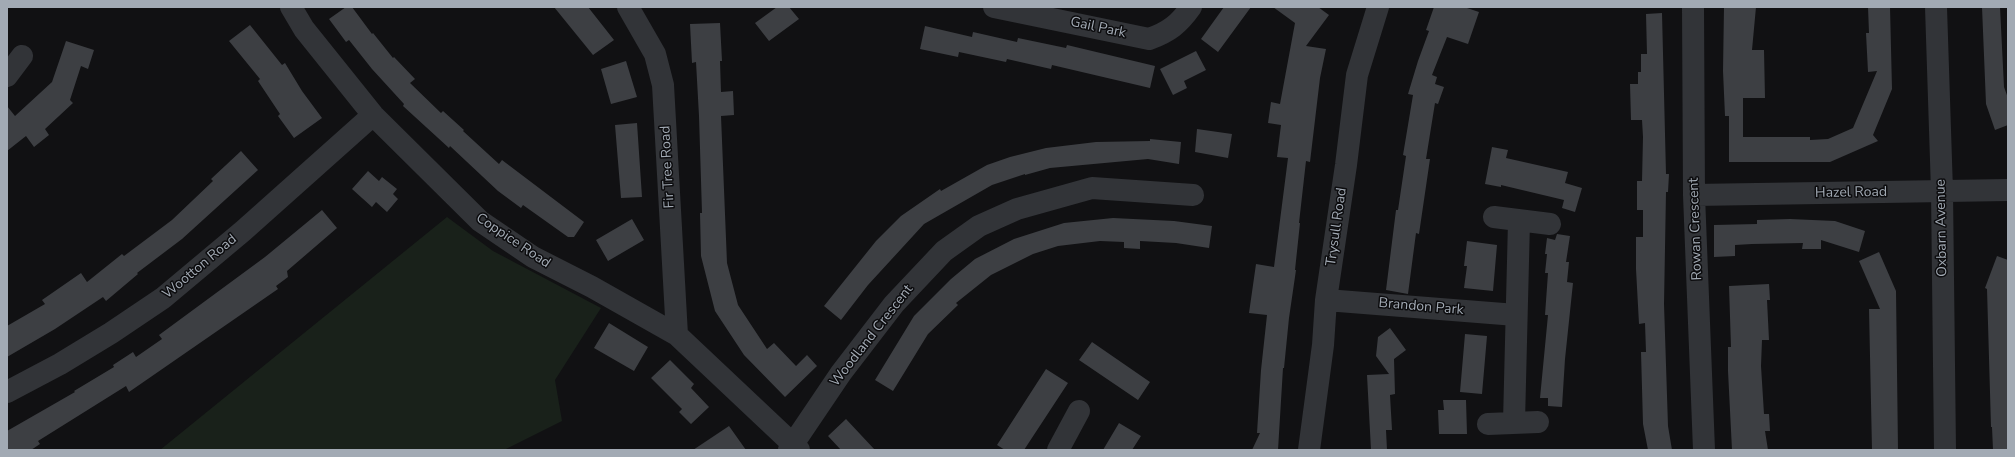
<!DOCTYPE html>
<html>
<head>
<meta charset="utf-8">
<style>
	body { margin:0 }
	#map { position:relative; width:2015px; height:457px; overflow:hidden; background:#111113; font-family:"Nunito Sans",sans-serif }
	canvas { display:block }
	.frame { position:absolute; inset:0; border:8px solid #a2aab4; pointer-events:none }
</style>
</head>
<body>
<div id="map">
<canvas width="2015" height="457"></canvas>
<div class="frame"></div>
</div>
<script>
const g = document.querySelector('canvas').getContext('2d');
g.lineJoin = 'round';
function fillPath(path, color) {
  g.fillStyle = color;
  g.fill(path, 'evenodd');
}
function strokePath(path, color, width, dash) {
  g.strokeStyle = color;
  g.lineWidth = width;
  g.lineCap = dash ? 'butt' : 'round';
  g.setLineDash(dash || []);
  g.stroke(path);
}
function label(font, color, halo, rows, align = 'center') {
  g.font = font + ' "Nunito Sans",sans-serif';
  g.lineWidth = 3;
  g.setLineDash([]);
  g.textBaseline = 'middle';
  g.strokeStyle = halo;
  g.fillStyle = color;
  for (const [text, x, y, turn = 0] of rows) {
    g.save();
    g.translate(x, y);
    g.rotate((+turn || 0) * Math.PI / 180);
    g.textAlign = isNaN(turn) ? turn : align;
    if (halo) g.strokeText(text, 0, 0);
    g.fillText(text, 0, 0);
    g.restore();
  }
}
fillPath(new Path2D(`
	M447,217L493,251L601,308L555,380L562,421L504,450H160Z`), '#19211a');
fillPath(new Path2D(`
	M346,7H352L372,34L373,33L393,58L394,57L415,79L410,83L441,113L443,111L464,130L463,131L499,164L502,160L584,222L574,237H568L523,205L521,208L498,191L450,146L449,148L403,106L404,104L372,69L349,40L346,42L329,19Z
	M554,7H588L614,40L593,55Z
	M777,7H789L799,19L769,41L755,23Z
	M1224,7H1251L1218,52L1201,39Z
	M1273,7H1318L1329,15L1306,46L1326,49L1320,78L1310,162L1306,161L1299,223H1300L1295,270H1296L1289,318L1284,368H1283L1278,450H1252L1260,433H1257L1261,370L1267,315L1249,313L1256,264L1274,267L1288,158L1277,157L1281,125L1268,123L1271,102L1280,104L1295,23Z
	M1434,7H1464L1479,12L1468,44L1447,37L1432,75L1437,77L1435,84L1444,87L1438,104L1435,103L1426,159H1430L1419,234L1416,233L1408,294L1386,290L1396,210H1398L1406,156L1403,155L1413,95L1408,94L1418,61L1429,31L1426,30Z
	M1724,7H1756L1752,50H1764L1765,98H1743V137H1810V140L1828,139L1853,128L1877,71L1868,72L1866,33H1869L1868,7H1890L1892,89L1873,135L1878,141L1830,162H1729V116H1725L1723,71Z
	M1982,7H2000L2004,87L2008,98V125L1995,130L1986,104Z
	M1662,13L1666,174H1669L1668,192H1666L1664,304L1668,426L1672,450H1648L1643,424L1641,352H1646L1645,323L1639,324L1636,269V237H1643V210H1637V181H1642L1643,137L1642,120H1631L1630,84H1638V72H1641V54H1647L1646,14Z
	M720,23L722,61H720L721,92L733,91L734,115L721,116L727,263L738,305L767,349L774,343L796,366L807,355L817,366L785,397L744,355L715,311L701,256L700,213H702L699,116L696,62L692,63L690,24Z
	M250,25L282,65L285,63L302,91L322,118L294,138L278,116L280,114L258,81L260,79L229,41Z
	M925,26L972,37L973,32L1017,42L1018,38L1066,48L1067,45L1155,66L1150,88L1052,65L1051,69L1007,59L1006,62L959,52L958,57L920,49Z
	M66,41L94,50L88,69L81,66L70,100L73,103L45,129L49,135L34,147L26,136L7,151V106L15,116L52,82Z
	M1196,51L1206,70L1184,81L1187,88L1173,95L1160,69Z
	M626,61L637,97L611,104L601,69Z
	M637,123L642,197L621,198L615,125Z
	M1197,129L1232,134L1228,158L1195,152Z
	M1150,139L1181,142L1179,164L1148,159L1050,168L1025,175V174L992,185L924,224L868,285L841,320L824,306L876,241L901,216L940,189L941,191L987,165L1010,157L1046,148L1096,142L1150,141Z
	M1492,147L1508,150L1506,158L1568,172L1565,183L1582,188L1575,212L1562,208L1564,200L1501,185V187L1485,184Z
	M241,151L258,170L182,239L137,273L138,274L106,301L103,297L55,329L7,357V326L45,304L42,300L81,273L87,282L122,254L124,256L172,220L213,181L211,179Z
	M368,171L379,181L382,177L397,189L393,194L398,199L387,212L376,202L372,207L352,189Z
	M322,210L337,228L287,271L288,277L276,286L278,289L129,392L126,386L38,441L40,444L31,450H7V431L75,392L74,391L114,367L113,365L133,352L136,357L162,339L159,335L265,257Z
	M1113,218L1174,221L1212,226L1209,248L1176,243L1140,241V249L1124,248V242L1100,241L1058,246L1033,254L991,275L956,303L958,305L928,334L893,391L875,380L914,316L951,279L975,259L1014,239L1064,223Z
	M632,219L644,240L608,261L596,240Z
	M1790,219L1835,221L1865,231L1859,252L1821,240V249H1802L1803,243L1752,244L1735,245V256L1714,257V225L1757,224V220Z
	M1557,234L1570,236L1566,262H1569L1567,282L1573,283L1565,359L1562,407L1548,406V398H1540L1548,315H1545L1548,273H1545L1547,254H1545L1547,238L1555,240Z
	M1467,241L1497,245L1493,291L1464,288L1467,266H1464Z
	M1879,252L1896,291L1898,450H1872L1869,309H1880L1859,261Z
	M1997,256L2008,260V450H1993L1992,427H1991L1987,289L1985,288Z
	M1769,284L1770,300H1767L1769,340H1762L1761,366L1764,414H1769L1770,431H1765L1768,450H1732L1728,371V347H1731L1729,286Z
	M609,323L648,347L634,371L594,348Z
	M1390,328L1406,350L1394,359L1395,394L1390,395L1392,430H1386L1387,450H1371L1367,375L1389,374L1376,356L1378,337Z
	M1465,334L1487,336L1482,394L1460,392Z
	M1092,342L1150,382L1138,400L1079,360Z
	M670,360L694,384L691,388L709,407L691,424L679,412L682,409L651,378Z
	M1046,369L1068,383L1024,450H1005L997,445Z
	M1443,400H1466L1467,434H1439L1438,410H1444Z
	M846,419L875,450H841L828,436Z
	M1119,423L1141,436L1132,450H1103Z
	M729,426L746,450H693Z`), '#3d3f43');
strokePath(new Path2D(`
	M291,7L304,29L373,115L480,221L533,257L592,287L677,335L799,450
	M628,7L655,54L663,85L677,335
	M994,7L1149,39C1169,32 1179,24 1191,7
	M1693,7L1694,195L1704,450
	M1936,7L1942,191L1945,450
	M7,76L22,56
	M1694,195L2008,190
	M1494,217L1550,224
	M1326,300L1516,315
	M7,392L60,364L111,333L163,298L243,231L373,115
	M1514,422L1519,221
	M1488,424L1538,422
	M789,450L841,373L894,304L944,251L979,226L1017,209L1092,188L1193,195
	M1058,450L1079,411
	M1309,450L1323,345L1326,300L1346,165L1357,75L1378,7`), '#323438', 22);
label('14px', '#a2aab4', '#0c0c0e', [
	["Gail Park",1098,28,12],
	["Fir Tree Road",668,167,-93],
	["Hazel Road",1851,193,-1],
	["Trysull Road",1337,227,-82],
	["Oxbarn Avenue",1942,228,-91],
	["Rowan Crescent",1696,229,-92],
	["Coppice Road",513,241,34],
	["Wootton Road",200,267,-40],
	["Brandon Park",1421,307,5],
	["Woodland Crescent",872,336,-52]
]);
</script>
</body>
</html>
